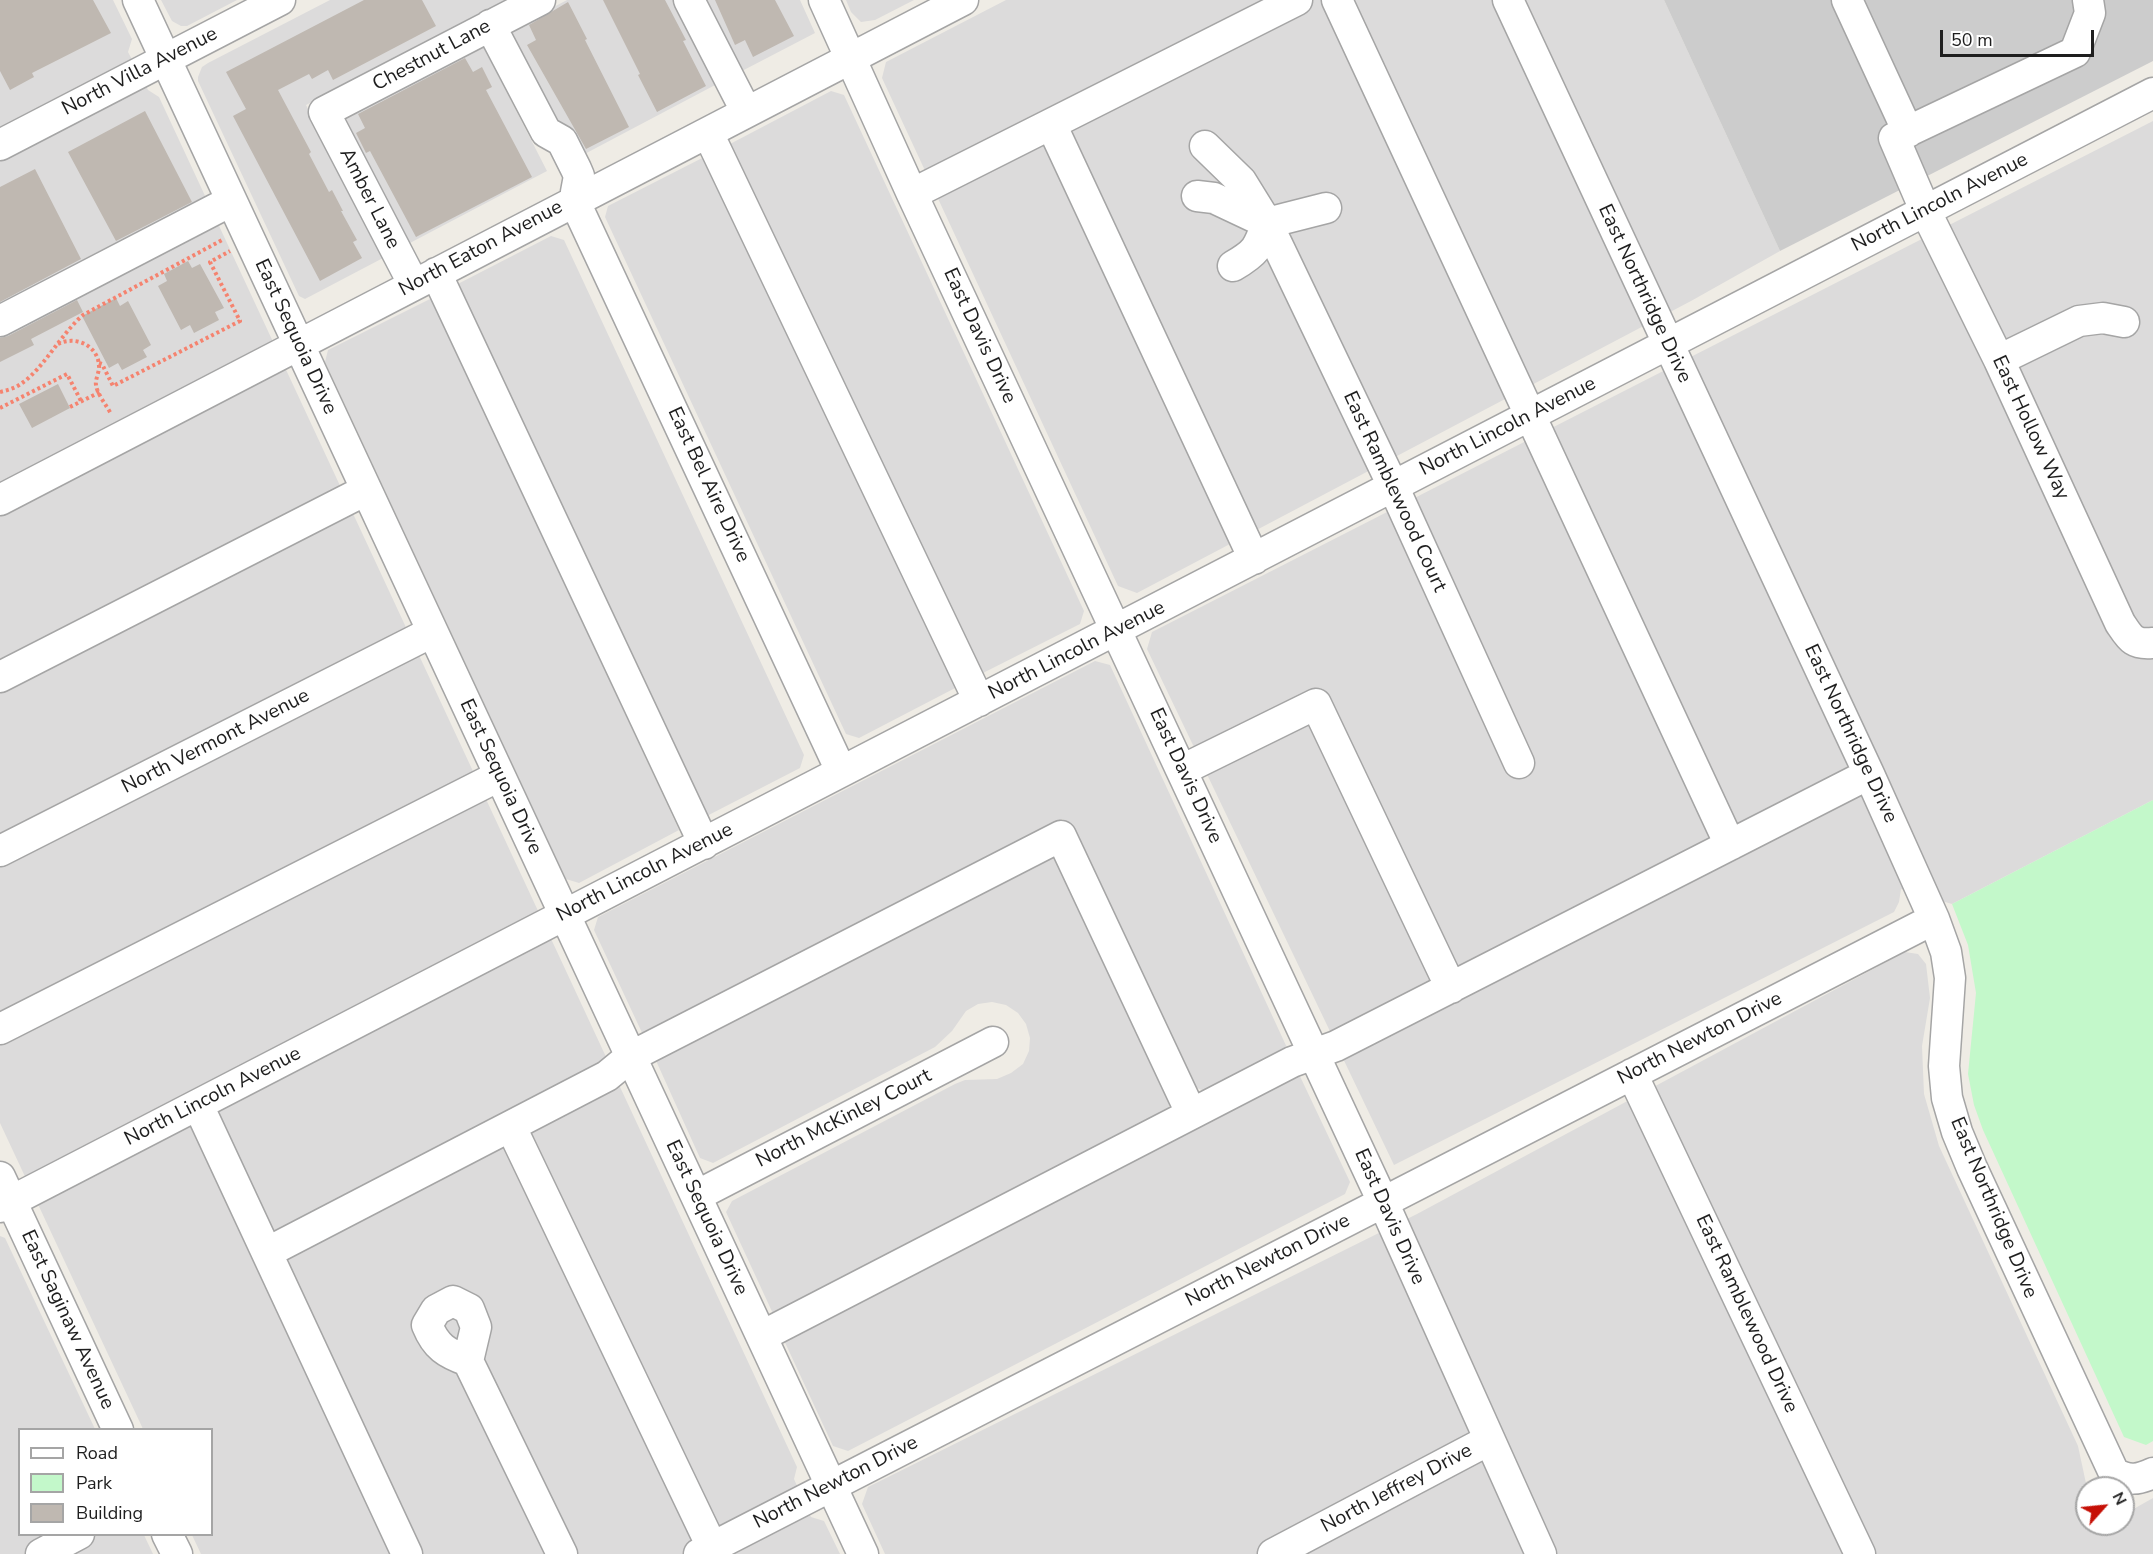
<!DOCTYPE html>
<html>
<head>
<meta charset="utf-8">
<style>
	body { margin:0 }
	#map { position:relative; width:2153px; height:1554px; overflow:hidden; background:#efece5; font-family:"Nunito Sans",sans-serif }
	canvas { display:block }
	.legend { position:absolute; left:18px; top:1428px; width:195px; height:108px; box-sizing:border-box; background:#fff; border:2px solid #a5a5a5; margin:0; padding:8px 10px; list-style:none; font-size:18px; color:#1e1e1e }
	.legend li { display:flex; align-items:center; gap:12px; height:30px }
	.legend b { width:30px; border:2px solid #a5a5a5 }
	.north { position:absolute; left:2075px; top:1476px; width:60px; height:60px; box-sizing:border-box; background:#fff; border:2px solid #a5a5a5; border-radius:50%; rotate:63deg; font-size:16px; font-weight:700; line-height:24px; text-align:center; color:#1e1e1e }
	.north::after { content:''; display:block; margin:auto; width:21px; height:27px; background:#c61006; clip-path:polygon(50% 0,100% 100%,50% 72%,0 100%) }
	.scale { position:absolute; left:1940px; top:30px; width:154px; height:27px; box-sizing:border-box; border:3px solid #1e1e1e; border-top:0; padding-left:8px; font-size:18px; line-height:21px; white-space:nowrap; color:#1e1e1e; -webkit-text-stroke:4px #fff; paint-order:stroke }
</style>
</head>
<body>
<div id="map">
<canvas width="2153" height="1554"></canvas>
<ul class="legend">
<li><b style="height:8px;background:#fff"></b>Road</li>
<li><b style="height:16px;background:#c3f8ca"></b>Park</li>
<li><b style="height:16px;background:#bfb8b1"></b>Building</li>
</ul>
<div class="north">N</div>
<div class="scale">50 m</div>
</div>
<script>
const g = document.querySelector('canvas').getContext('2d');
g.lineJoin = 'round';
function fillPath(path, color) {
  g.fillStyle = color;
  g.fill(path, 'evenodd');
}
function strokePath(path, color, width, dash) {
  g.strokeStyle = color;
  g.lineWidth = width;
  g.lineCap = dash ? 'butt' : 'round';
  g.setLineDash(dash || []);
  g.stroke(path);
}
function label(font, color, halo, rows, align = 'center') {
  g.font = font + ' "Nunito Sans",sans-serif';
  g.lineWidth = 4.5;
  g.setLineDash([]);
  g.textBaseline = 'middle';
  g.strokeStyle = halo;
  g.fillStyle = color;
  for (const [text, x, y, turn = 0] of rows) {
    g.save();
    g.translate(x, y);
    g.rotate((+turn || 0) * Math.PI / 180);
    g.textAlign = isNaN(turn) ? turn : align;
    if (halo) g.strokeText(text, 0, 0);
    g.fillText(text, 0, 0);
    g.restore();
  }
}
fillPath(new Path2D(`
	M0,0H113L132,39L128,52L148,90L159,97L797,1467L794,1479L811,1517L824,1521L840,1554H201L192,1535L212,1534V1430L143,1429L0,1123Z
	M161,0H237L187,26H181L172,21Z
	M330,0H509L306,105L383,258L305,299L299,296L198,81V77L202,67L208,63Z
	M567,0H675L717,84L577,158L510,30Z
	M704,0H800L815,33L740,72Z
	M846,0H914L875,20L861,22L851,12Z
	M1006,0H1664L1780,251L1691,301L1137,593L1118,586L882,78L886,62Z
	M482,44L547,171L408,244L343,115Z
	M831,91L844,95L1084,611L1080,624L979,675L730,144Z
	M2153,121V800L1952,904L1901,889L1899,902L1894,912L1394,1165L1147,649L1152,632Z
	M712,153L959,686L859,738L846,734L605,217L608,206Z
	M551,236L564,240L804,755L800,768L699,820L450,288Z
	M432,298L679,830L579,883L566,879L325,362L328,350Z
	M1095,661L1110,665L1289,1052L1209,1093L1197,1088L1063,819L644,1037L594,930L598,917Z
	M1037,855L1059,858L1172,1098L1166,1115L775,1318L726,1212L732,1201L955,1084L965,1080L997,1079L1011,1073L1023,1064L1029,1051L1030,1038L1026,1024L1018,1013L1006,1005L992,1002L978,1004L966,1011L952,1031L935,1047L713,1163L700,1158L653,1054Z
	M1905,952L1918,954L1926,964L1930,998L1922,1046L1924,1094L1939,1146L2078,1446L2087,1488V1524H2123V1510L2130,1511L2153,1498V1554H885L862,1504L868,1487L1417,1214Z
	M1297,1070L1350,1182L1345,1194L848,1451L833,1446L782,1336Z
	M0,1236L5,1238L95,1429L20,1430V1534L144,1535L153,1554H0Z`), '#dcdbdb');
fillPath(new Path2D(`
	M1664,0H2153V61L1780,251Z`), '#ccc');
fillPath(new Path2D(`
	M2153,800V1441L2146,1445L2124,1437L1983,1130L1974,1105L1968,1074L1976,993L1968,945L1952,904Z`), '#c3f8ca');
fillPath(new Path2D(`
	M0,0H93L111,33L32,73L34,77L10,90L0,71Z
	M364,0H422L436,26L333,80L328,70L312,79L309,74L278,90L311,152L309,154L329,192L332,190L343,211H341L357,240L353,242L362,258L320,281L233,116L246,109L226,72Z
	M603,0H665L686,40L683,41L706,86L657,112L638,75L640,74Z
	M715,0H775L794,36L753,57L745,40L735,45Z
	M568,2L587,39L585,40L629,127L586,149L527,45L536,40L529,25Z
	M465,58L473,72L482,67L492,87L486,90L532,177L416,237L370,151L366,153L356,133L365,128L358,114Z
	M145,111L192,202L116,241L68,152Z
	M35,169L81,259L0,302V187Z
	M188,261L192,268L200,264L224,308L215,312L219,320L194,333L190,325L181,330L158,286L167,281L164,274Z
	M116,298L120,306L128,301L151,345L143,350L147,357L122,370L118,363L109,368L82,316Z
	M77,300L83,312L31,339L34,345L0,362V338L8,336Z
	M58,384L70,408L32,428L19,404Z`), '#bfb8b1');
const minor = new Path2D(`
	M138,0L863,1554
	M689,0L746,111
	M824,0L912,194L1383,1202L1541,1554
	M1337,0L1730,845
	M1508,0L1869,774L1934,919L1946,952L1950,978L1944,1066L1947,1098L1957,1132L1972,1168L2114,1473C2129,1481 2138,1480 2153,1473
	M1847,0L1908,132
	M2088,0L2090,13L2075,52L1894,138L1925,210L1999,360L2120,623C2130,638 2133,645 2153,643
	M490,25L546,132L562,141L576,169L579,176L576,192
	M1051,124L1254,559
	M708,133L979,701
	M0,145L280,0
	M1205,146L1241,181L1267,223L1393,486L1519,763
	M912,194L1297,0
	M1197,196L1214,198L1267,223L1326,208
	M574,200L841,771
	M1233,266C1257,252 1258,248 1267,223
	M436,273L704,844
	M414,285L324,112L540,0
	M0,321L231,201
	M1999,360L2079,321L2103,318L2124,322
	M0,500L963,0
	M0,677L366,490
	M1182,770L1316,704L1451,988
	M0,851L432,632
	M0,1029L499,776
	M1632,1074L1860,1554
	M198,1105L407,1554
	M511,1127L712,1547
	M0,1177L118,1430
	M696,1196L993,1042
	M0,1207L2153,93
	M268,1252L607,1076L630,1057L1061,836L1191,1113
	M762,1336L1292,1062L1336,1046L1869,774
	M468,1361C446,1353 436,1347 427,1325L436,1310L453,1301L469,1309L476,1327L468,1361L562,1554
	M167,1534L177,1554
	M41,1554L79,1534
	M699,1554L1934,919
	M1273,1554L1489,1440`);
strokePath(minor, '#a5a5a5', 33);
strokePath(new Path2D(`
	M58,344C76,335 99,346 99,367C99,373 95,380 96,385C97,394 107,406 111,414
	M99,363L102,364L113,386L240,321L210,262L230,251
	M0,392C8,390 16,388 22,383C43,369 61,334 83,315L224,239
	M70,407L100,392
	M0,408L67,374L81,401`), '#f5836f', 4, [3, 3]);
strokePath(minor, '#fff', 30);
label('20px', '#1e1e1e', '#fff', [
	["Chestnut Lane",432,56,-28],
	["North Villa Avenue",140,72,-27],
	["Amber Lane",369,199,63],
	["North Lincoln Avenue",1940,203,-27],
	["North Eaton Avenue",481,249,-28],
	["East Northridge Drive",1644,294,65],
	["East Davis Drive",979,336,65],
	["East Sequoia Drive",295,337,65],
	["North Lincoln Avenue",1508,427,-27],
	["East Hollow Way",2030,428,65],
	["East Bel Aire Drive",708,485,65],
	["East Ramblewood Court",1394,492,65],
	["North Lincoln Avenue",1077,651,-27],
	["East Northridge Drive",1850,734,65],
	["North Vermont Avenue",216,742,-27],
	["East Davis Drive",1185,776,65],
	["East Sequoia Drive",500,777,65],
	["North Lincoln Avenue",645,873,-27],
	["North Newton Drive",1700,1039,-27],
	["North Lincoln Avenue",213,1097,-27],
	["North McKinley Court",844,1119,-27],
	["East Northridge Drive",1993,1208,67],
	["East Davis Drive",1389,1217,66],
	["East Sequoia Drive",706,1218,65],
	["North Newton Drive",1268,1261,-27],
	["East Ramblewood Drive",1746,1314,65],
	["East Saginaw Avenue",67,1320,65],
	["North Newton Drive",836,1483,-27],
	["North Jeffrey Drive",1397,1489,-28]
]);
</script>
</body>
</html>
